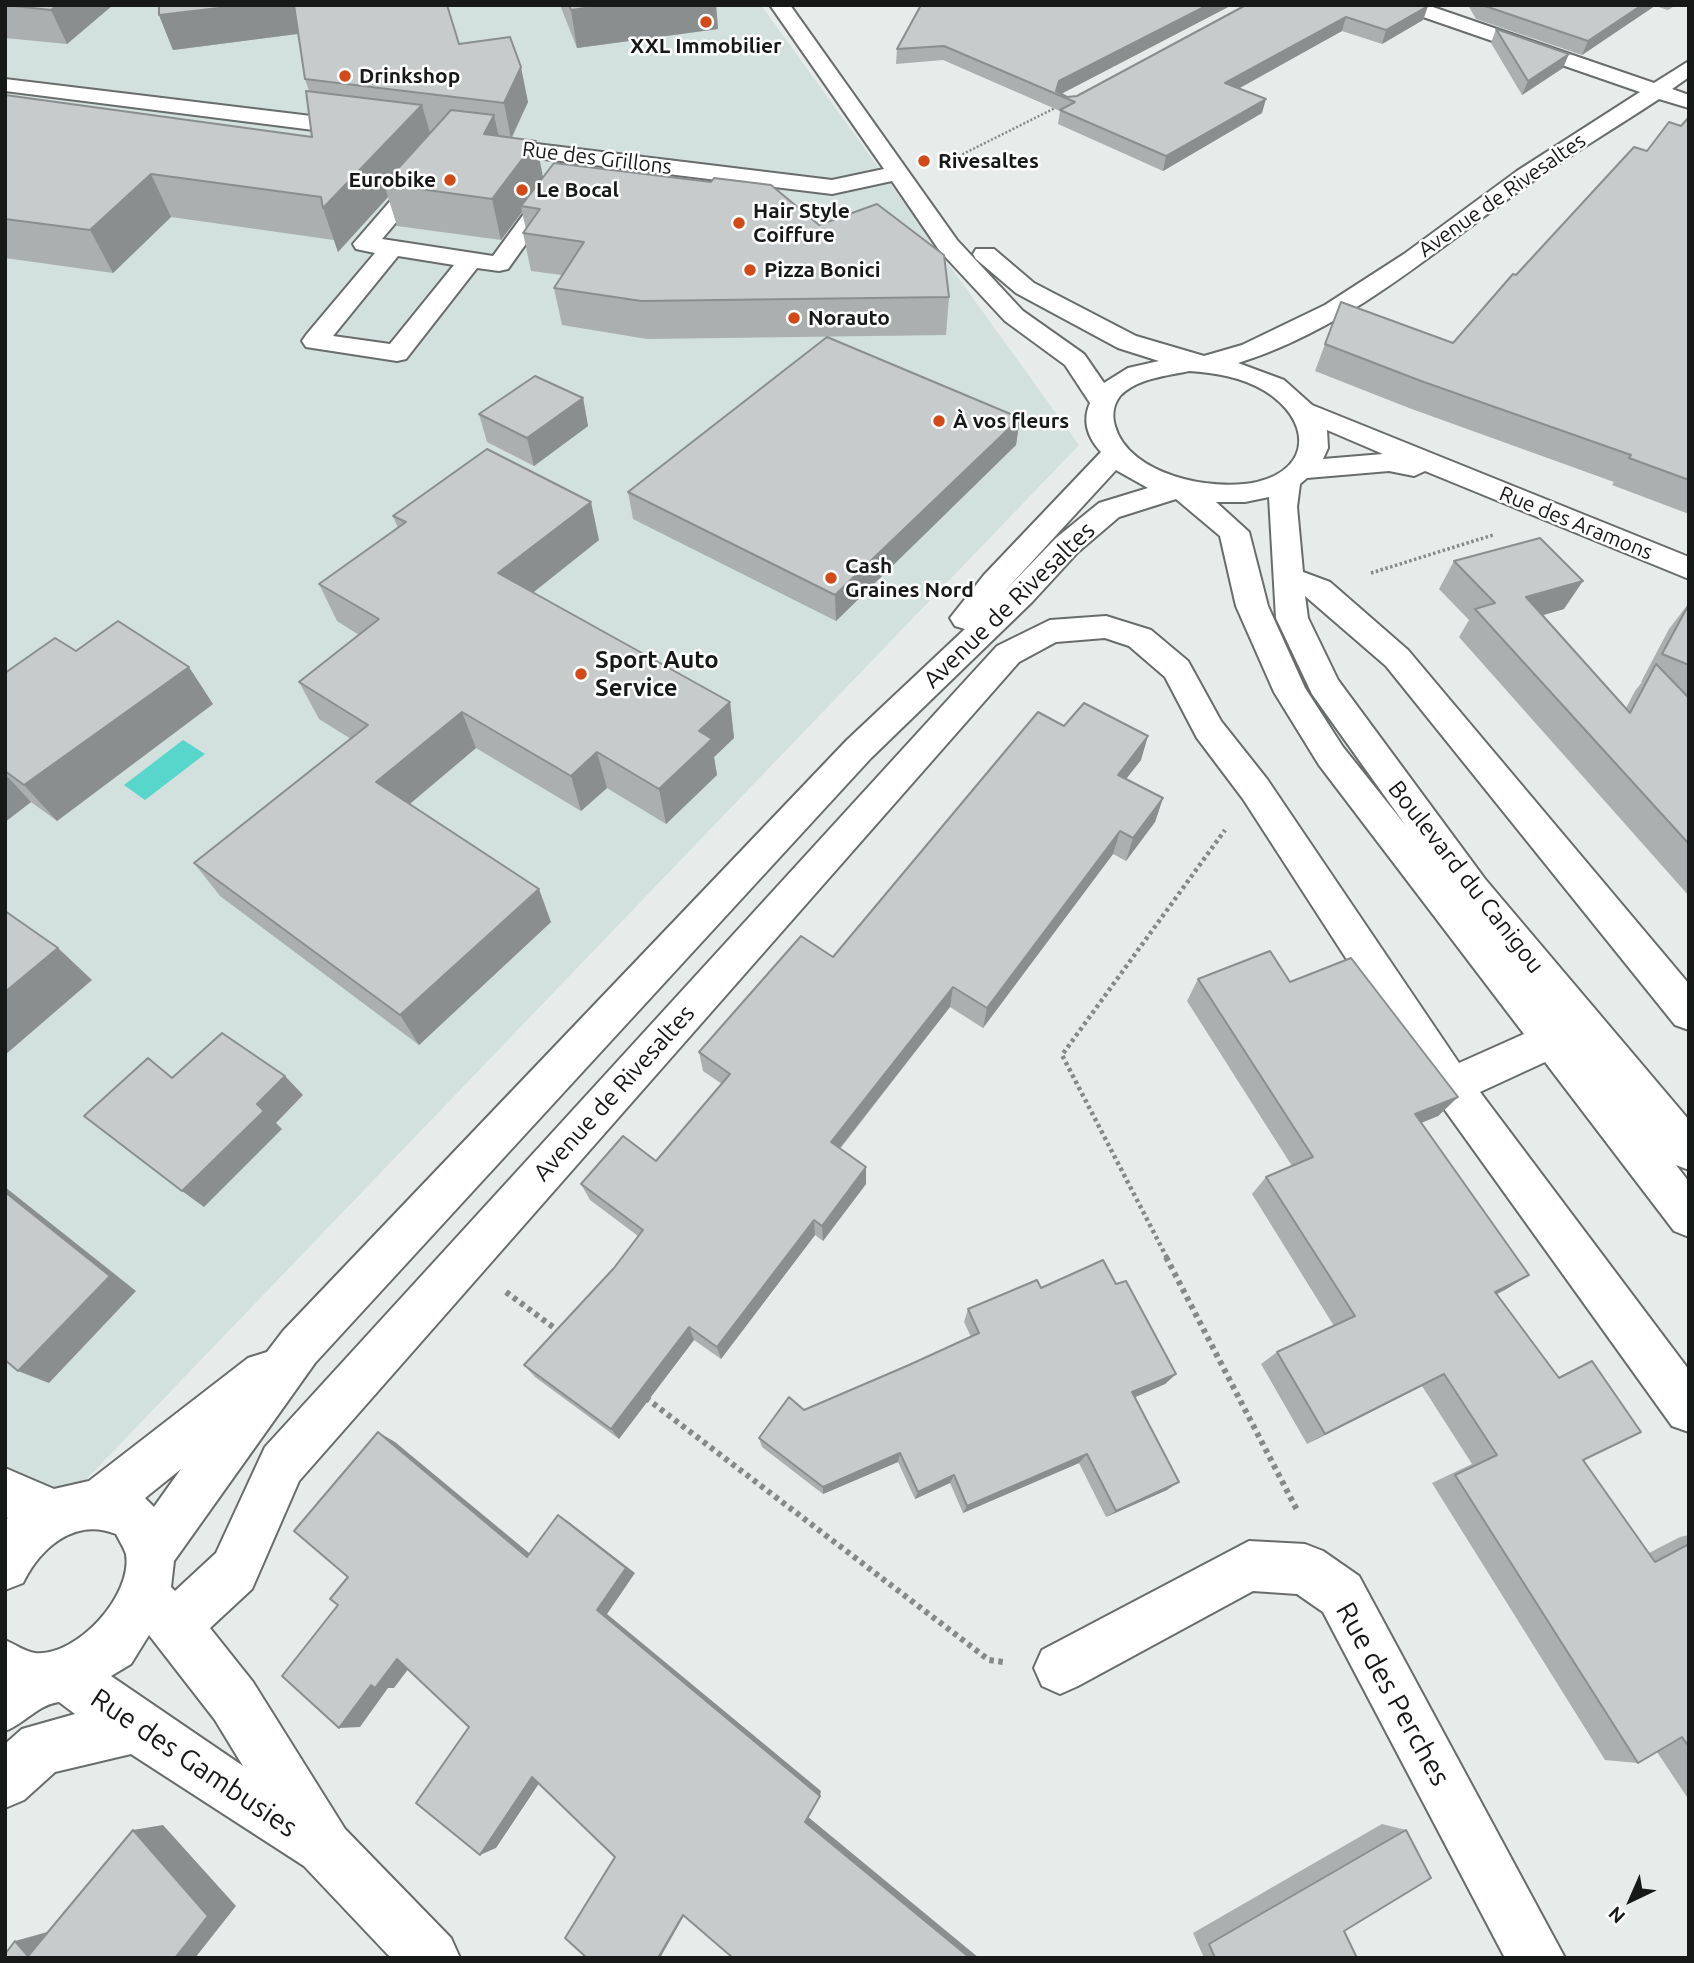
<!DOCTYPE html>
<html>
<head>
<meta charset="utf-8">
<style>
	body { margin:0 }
	#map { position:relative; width:1694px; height:1963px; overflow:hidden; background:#e7ebea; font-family:Ubuntu,sans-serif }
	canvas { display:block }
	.frame { position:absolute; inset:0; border:7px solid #171818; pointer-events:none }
	.north { position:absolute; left:1596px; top:1865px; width:70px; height:70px; -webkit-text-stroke:5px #fff; paint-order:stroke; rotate:224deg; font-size:19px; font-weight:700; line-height:28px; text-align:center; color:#171818 }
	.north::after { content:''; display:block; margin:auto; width:24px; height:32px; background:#171818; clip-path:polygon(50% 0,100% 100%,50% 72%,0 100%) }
</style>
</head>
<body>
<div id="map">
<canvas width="1694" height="1963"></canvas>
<div class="frame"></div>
<div class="north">N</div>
</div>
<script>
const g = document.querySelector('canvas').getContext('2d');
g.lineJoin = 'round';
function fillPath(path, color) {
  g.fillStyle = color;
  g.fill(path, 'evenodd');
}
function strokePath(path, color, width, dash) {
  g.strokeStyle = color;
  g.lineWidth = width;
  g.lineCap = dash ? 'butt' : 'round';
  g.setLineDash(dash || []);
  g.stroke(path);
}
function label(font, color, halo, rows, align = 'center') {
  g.font = font + ' Ubuntu,sans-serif';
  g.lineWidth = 5;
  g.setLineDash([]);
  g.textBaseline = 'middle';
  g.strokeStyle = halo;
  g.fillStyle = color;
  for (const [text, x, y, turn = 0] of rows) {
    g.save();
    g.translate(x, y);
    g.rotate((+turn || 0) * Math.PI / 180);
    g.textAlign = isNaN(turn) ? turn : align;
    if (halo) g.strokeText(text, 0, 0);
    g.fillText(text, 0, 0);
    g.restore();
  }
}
fillPath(new Path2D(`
	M5,5H761L1079,445L5,1564Z`), '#d2e0de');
fillPath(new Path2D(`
	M183,740L205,754L145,800L124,785Z`), '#58d6cc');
const minor = new Path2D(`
	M770,5H790L957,240L1023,311L1084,354L1104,383L1128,368L1159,361L1118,348L1016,293L976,259L973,254L976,249H994L1034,283L1136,336L1204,356L1242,345L1325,305L1404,254L1517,171L1640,92L1400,9L1397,5H1427L1654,83L1689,61V77L1672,89L1689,95V108L1659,99C1617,127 1574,152 1533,181C1438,247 1351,328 1238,363L1284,380L1312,405L1689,557V579L1425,471L1414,476L1389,471L1307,478L1300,484L1297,507L1303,572L1330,582L1408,650L1689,984V1030L1675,1025L1386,666L1305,596L1308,618L1338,680L1485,879L1689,1120V1170L1676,1165L1689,1182V1237L1674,1231L1545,1062L1480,1092L1689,1370V1432L1672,1426L1437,1099L1243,799L1197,738L1165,677L1129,646L1105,638L1056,642L1019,662L299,1481L252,1589L210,1628L253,1682L345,1829L451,1938L460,1958H391L304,1866L131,1754L55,1772L24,1800L5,1808V1744L22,1729L75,1714L59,1702C37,1705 26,1723 5,1731V1640C14,1644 26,1652 35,1653C77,1657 133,1595 126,1554C124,1548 119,1540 116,1534C75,1517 40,1548 23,1583L5,1590V1520L8,1518L5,1517V1468L54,1489L89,1481L248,1358L267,1352L283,1331L847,740L965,629L955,626L950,618L984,575L1101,452C1088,438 1082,421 1090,403L1065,365L1005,321L939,250L892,181L832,194L487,152L476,145L487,138L832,180L884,169ZM1189,371C1216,373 1242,377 1265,391C1310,419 1314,468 1257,482C1212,492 1129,475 1115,426C1112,416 1113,405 1120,396C1137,378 1167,376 1189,371ZM1327,430L1383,454L1323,459L1328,448ZM1116,470L1148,488L1099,503L1056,538L1003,593ZM1269,497L1276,618L1312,694L1406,826L1343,747L1305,688L1268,606L1249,532L1216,502H1245ZM1176,499L1220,536L1236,606L1274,692L1319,765L1524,1034L1459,1063L1267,779L1221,721L1188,661L1151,630L1106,616L1050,620L997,646L265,1447L216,1553L175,1591L171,1587L174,1561L315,1363L871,758L1032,602L1078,552L1119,517ZM181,1469L154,1507L145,1498ZM149,1635L215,1720L243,1766L111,1676L131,1664Z
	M5,79L361,122L372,129L361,136L5,91Z
	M426,167L437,174L382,239L493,256L548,181L556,179L567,186L508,269L499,271L477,268L406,359L397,361L306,347L302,341L306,335L375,253L356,249L353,244L418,169ZM398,256L454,265L390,344L333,336Z
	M1249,1541L1305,1544L1323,1551L1359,1576L1565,1958H1505L1323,1612L1297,1594L1253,1591L1078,1686L1060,1694L1042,1686L1034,1668L1042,1650Z`);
strokePath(minor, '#686c6b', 4);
strokePath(new Path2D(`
	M941,165L1059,106`), '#878989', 2.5, [2, 2]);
strokePath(new Path2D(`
	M1371,573L1493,535`), '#878989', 3.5, [2.5, 2.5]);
strokePath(new Path2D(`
	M1167,1258L1062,1055L1225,830`), '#878989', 4.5, [3.5, 3.5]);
strokePath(new Path2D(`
	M1166,1257L1297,1510
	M506,1292L561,1333
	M646,1398L989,1660L1003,1662`), '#878989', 6, [4.5, 4.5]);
fillPath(minor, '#fff');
fillPath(new Path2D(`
	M5,5H113L67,44L5,38Z
	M560,5H716L718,29L577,48Z
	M921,5H1232L1061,94L1067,97L1077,96L1246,5L1428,6L1423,20L1382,44L1342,31L1238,88L1262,113L1163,171L1058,124L1060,111L943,60L896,64L897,49Z
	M1468,5H1676L1668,10L1655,6L1582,55L1476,19Z
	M159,15L459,44L528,102L512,138L543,177L819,225L949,297L946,335L647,339L562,325L554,288L562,275L531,271L523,233L526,229L522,212L501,240L397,226L388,197L338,252L334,240L171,217L113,273L5,258V95L312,137L309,91L305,79L298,34L173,50Z
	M1496,29L1563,68L1522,95L1491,43Z
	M1689,117V514L1612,485L1614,482L1409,408L1315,371L1325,344L1453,343L1516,275L1647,151L1681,126Z
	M583,398L588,426L534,466L487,442L479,414Z
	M1020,418L1016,445L836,621L633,519L628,492Z
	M393,516L599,540L533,592L730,702L734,738L714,757L717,775L666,824L607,788L581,811L476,748L410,804L551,922L419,1045L220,896L194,863L351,739L319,719L299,682L359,635L337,621L319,584L398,528Z
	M1454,561L1564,609L1543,615L1626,708L1635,691L1642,682H1641L1669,629L1689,603V896L1459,637L1469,620L1439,589Z
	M76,651L213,704L57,821L31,802L5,822V673Z
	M1064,726L1141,760L1126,779L1163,798L1155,822L1126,861L1113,854L983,1028L950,1007L840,1149L866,1167V1184L823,1241L815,1235L721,1359L694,1340L619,1439L535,1377L524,1365L614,1268L638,1236L590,1200L581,1184L656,1161L722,1084L703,1071L699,1052L833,957Z
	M1198,979L1290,982L1458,1097L1438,1116L1421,1123L1529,1275L1497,1294L1558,1377L1592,1361L1583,1460L1649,1553L1680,1537L1689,1535V1800L1657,1752L1638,1763L1605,1760L1432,1483L1472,1464L1422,1386L1307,1444L1261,1364L1277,1352L1334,1326L1252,1194L1266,1177L1292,1166L1187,1001Z
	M1116,1284L1176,1374L1165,1384L1135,1397L1167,1490L1106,1517L1079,1463L963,1513L950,1483L915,1499L898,1462L823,1494L762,1447L759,1438L804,1410L909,1365L971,1337L964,1322L968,1309L1041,1288Z
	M1382,1824L1406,1830L1344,1931L1357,1958H1204L1193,1933Z`), '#abafaf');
fillPath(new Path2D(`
	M57,5H113L67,44L51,10Z
	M244,5H295L304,33L173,50L159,15Z
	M606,5H716L718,29L577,48L571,10Z
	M1208,5H1232L1057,96L1056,91L1059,81Z
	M1642,5H1656L1582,55L1588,41Z
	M1428,6L1423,20L1382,44L1386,30Z
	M1346,17L1342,31L1222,98L1225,83Z
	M1569,54L1563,68L1522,95L1528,81Z
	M521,67L528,102L511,138L504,103Z
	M1266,99L1262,113L1163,171L1166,156Z
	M422,105L434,147L384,184L388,197L338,252L323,208Z
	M494,115L503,156L484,134Z
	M536,141L544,182L521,206L522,212L501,240L492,199Z
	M151,174L171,217L113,273L90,230Z
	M583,398L588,426L534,466L527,438Z
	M1020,418L1016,445L836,621L835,595Z
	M591,502L599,540L510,611L498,573Z
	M1583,581L1564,609L1509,625L1526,597Z
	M189,667L213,704L57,821L24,785Z
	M730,702L734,738L714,757L717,775L666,824L659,789L699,731Z
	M462,712L476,748L394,817L376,782Z
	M1148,736L1141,760L1111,798L1118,775Z
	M597,752L607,788L581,811L571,776Z
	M5,774L31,802L5,822Z
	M1163,798L1155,822L1126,861L1133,838Z
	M1120,831L1113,854L983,1028L987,1008Z
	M539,889L551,922L419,1045L400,1015Z
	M58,948L92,980L5,1055V992Z
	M953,987L950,1007L831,1159V1142Z
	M285,1076L303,1095L276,1123L282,1129L204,1207L182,1191L257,1104Z
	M1458,1097L1438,1116L1396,1133L1415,1114Z
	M866,1167V1184L823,1241L822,1226Z
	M5,1187L136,1291L49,1383L18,1371Z
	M814,1220L815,1235L721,1359L717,1347Z
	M1529,1275L1505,1290L1472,1306L1495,1292Z
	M689,1327L694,1340L619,1439L611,1429Z
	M1176,1374L1165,1384L1122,1403L1132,1392Z
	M1444,1374L1422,1386L1307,1444L1325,1434Z
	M378,1432L395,1442L540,1562L527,1557Z
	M900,1453L898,1462L823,1494V1487Z
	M1087,1454L1079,1463L963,1513L967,1506Z
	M954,1475L950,1483L915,1499L918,1492Z
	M1179,1482L1167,1490L1106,1517L1116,1511Z
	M558,1515L569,1522L635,1573L607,1614L821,1791L820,1796L597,1610Z
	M397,1659L415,1660L394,1688H388L360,1727L339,1728L371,1685Z
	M546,1773L496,1848L480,1855L532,1777Z
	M807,1816L979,1958H970L805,1822Z
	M163,1825L236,1906L195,1958H175L133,1830Z
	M690,1905L660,1958H658L683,1915Z
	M51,1931L28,1956L15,1941Z`), '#8b8e8e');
const building = new Path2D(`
	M5,5H57L51,10Z
	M159,5H244L159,15Z
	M294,5H447L459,44L510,37L521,67L504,103L305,79Z
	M569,5H606L571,10Z
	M921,5H1208L1059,81L1056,91L1067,97L1077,96L1246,5L1428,6L1386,30L1346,17L1225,83L1266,99L1166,156L1060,110L1075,102L944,46L897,49Z
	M1482,5H1642L1588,41Z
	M1496,29L1569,54L1528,81Z
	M306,91L422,105L323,208L321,197L151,174L90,230L5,219V95L312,137Z
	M451,110L494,115L484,134L536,141L492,199L384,184Z
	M1689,117V480L1629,458L1631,455L1421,381L1325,344L1341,302L1453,343L1513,274L1516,275L1634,147L1647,151L1669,122L1681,126Z
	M554,163L711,182L714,178L771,185L819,225L877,204L944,255L949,297L641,301L554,288L584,242L523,233L540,209L521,206Z
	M827,337L1020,418L835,595L628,492Z
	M535,376L583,398L527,438L479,414Z
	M487,449L591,502L498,573L730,702L699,731L712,739L659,789L597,752L571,776L462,712L376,782L539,889L400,1015L194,863L368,725L299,682L379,619L319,584L406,522L393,516Z
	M1540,538L1583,581L1526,597L1630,713L1656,664L1689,698V844L1475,609L1495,603L1454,561Z
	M1689,604V665L1662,654Z
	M118,621L189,667L24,785L5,771V673L55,638L76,651Z
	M1084,703L1148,736L1118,775L1163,798L1133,838L1120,831L987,1008L953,987L831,1142L866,1167L822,1226L814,1220L717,1347L689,1327L611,1429L524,1365L614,1268L643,1230L581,1184L623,1136L656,1161L730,1074L699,1052L801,936L833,957L1038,712L1064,726Z
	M5,911L58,948L5,992Z
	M1270,951L1290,982L1351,958L1458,1097L1415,1114L1529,1275L1495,1292L1559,1378L1592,1361L1641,1432L1583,1460L1655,1562L1689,1544V1747L1682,1737L1638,1763L1455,1475L1497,1455L1444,1374L1325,1434L1277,1352L1355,1316L1266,1177L1313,1157L1198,979Z
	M222,1033L285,1076L257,1104L264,1111L182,1191L84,1116L148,1058L172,1078Z
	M5,1192L110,1276L18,1371L5,1360Z
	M1103,1260L1116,1284L1126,1281L1176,1374L1132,1392L1179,1482L1116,1511L1087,1454L967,1506L954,1475L918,1492L900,1453L823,1487L759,1438L789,1397L804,1410L909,1365L979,1333L968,1309L1037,1280L1041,1288Z
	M378,1432L527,1557L558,1515L626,1568L597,1610L820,1796L805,1822L970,1958H733L683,1915L658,1958H587L565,1938L615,1857L532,1777L480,1855L416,1803L469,1727L397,1659L375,1688L371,1685L339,1728L282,1676L338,1605L330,1599L348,1577L294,1531Z
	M133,1830L208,1916L175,1958H5V1954L15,1941L28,1956Z
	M1406,1830L1431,1878L1344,1931L1357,1958H1215L1209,1944Z`);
fillPath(building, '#c7cbcb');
strokePath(building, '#8b8e8e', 2);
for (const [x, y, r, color] of [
	[706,22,7,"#d14a1a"],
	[345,76,7,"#d14a1a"],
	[924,161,7,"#d14a1a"],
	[450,180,7,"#d14a1a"],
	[522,190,7,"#d14a1a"],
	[739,223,7,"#d14a1a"],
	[750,270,7,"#d14a1a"],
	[794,318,7,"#d14a1a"],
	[939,421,7,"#d14a1a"],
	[831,578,7,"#d14a1a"],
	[581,674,7,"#d14a1a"]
]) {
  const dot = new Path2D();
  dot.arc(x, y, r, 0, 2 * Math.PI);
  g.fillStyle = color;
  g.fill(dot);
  strokePath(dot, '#fff', 2.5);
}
label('bold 21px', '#171818', '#fff', [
	["XXL Immobilier",706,46,"center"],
	["Drinkshop",359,76],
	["Rivesaltes",938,161],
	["Eurobike",436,180,"right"],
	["Le Bocal",536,190],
	["Hair Style",753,211],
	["Coiffure",753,235],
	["Pizza Bonici",764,270],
	["Norauto",808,318],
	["À vos fleurs",953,421],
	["Cash",845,566],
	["Graines Nord",845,590]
], 'left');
label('21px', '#171818', '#fff', [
	["Rue des Grillons",597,158,7],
	["Avenue de Rivesaltes",1502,195,-35],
	["Rue des Aramons",1576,523,22]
]);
label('24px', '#171818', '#fff', [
	["Avenue de Rivesaltes",1009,605,-44],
	["Boulevard du Canigou",1466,877,52],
	["Avenue de Rivesaltes",614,1093,-48]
]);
label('bold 24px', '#171818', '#fff', [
	["Sport Auto",595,660],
	["Service",595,688]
], 'left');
label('28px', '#171818', '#fff', [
	["Rue des Perches",1393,1694,61],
	["Rue des Gambusies",194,1763,34]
]);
</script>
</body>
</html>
